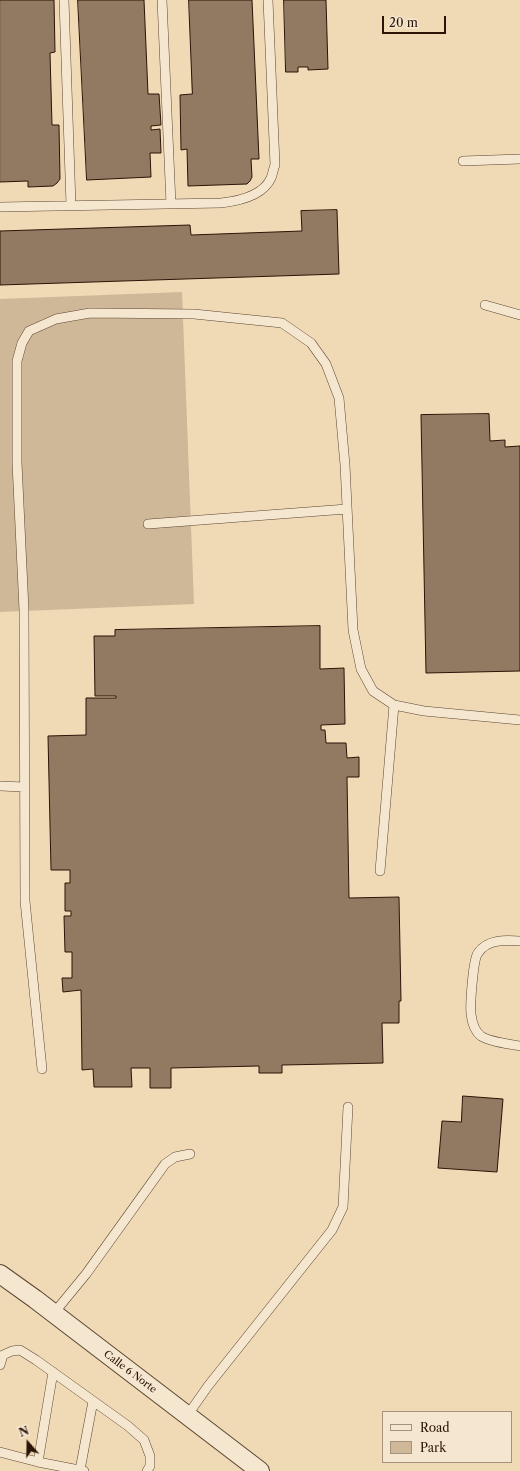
<!DOCTYPE html>
<html>
<head>
<meta charset="utf-8">
<style>
	body { margin:0 }
	#map { position:relative; width:520px; height:1471px; overflow:hidden; background:#f0dab5; font-family:"Libre Caslon Text",serif }
	canvas { display:block }
	.legend { position:absolute; left:382px; top:1411px; width:130px; height:52px; box-sizing:border-box; background:#f5e7cf; border:1px solid #a4927f; margin:0; padding:5px 7px; list-style:none; font-size:12px; color:#2b1307 }
	.legend li { display:flex; align-items:center; gap:8px; height:20px }
	.legend b { width:20px; border:1px solid #a4927f }
	.north { position:absolute; left:8px; top:1423px; width:40px; height:40px; -webkit-text-stroke:3px #f5e7cf; paint-order:stroke; rotate:340deg; font-size:11px; font-weight:700; line-height:16px; text-align:center; color:#2b1307 }
	.north::after { content:''; display:block; margin:auto; width:14px; height:18px; background:#2b1307; clip-path:polygon(50% 0,100% 100%,50% 72%,0 100%) }
	.scale { position:absolute; left:382px; top:16px; width:64px; height:18px; box-sizing:border-box; border:2px solid #2b1307; border-top:0; padding-left:5px; font-size:12px; line-height:14px; white-space:nowrap; color:#2b1307; -webkit-text-stroke:3px #f5e7cf; paint-order:stroke }
</style>
</head>
<body>
<div id="map">
<canvas width="520" height="1471"></canvas>
<ul class="legend">
<li><b style="height:5px;background:#f5e7cf"></b>Road</li>
<li><b style="height:11px;background:#cfb897"></b>Park</li>
</ul>
<div class="north">N</div>
<div class="scale">20 m</div>
</div>
<script>
const g = document.querySelector('canvas').getContext('2d');
g.lineJoin = 'round';
function fillPath(path, color) {
  g.fillStyle = color;
  g.fill(path, 'evenodd');
}
function strokePath(path, color, width, dash) {
  g.strokeStyle = color;
  g.lineWidth = width;
  g.lineCap = dash ? 'butt' : 'round';
  g.setLineDash(dash || []);
  g.stroke(path);
}
function label(font, color, halo, rows, align = 'center') {
  g.font = font + ' "Libre Caslon Text",serif';
  g.lineWidth = 3;
  g.setLineDash([]);
  g.textBaseline = 'middle';
  g.strokeStyle = halo;
  g.fillStyle = color;
  for (const [text, x, y, turn = 0] of rows) {
    g.save();
    g.translate(x, y);
    g.rotate((+turn || 0) * Math.PI / 180);
    g.textAlign = isNaN(turn) ? turn : align;
    if (halo) g.strokeText(text, 0, 0);
    g.fillText(text, 0, 0);
    g.restore();
  }
}
fillPath(new Path2D(`
	M182,292L194,604L0,612V299Z`), '#cfb897');
const building = new Path2D(`
	M0,0H54L55,52L50,53L52,125H59L60,179L57,183L53,186L28,187V181L0,182Z
	M78,0H144L148,94H159L161,125L151,126V130L160,129L161,153H150L151,177L87,180Z
	M189,0H252L259,159H251L252,177L250,181L247,184L188,186L187,149L181,150L180,95L192,94Z
	M284,0H326L328,69L308,70V67H298V72H286Z
	M337,210L339,274L0,285V231L190,225L191,235L302,231L301,211Z
	M489,414L490,441L505,440V447L520,446V671L426,673L421,415Z
	M320,626V669L344,668L345,724L321,725V730H325L326,743H346L347,758L359,757V777H347L349,898L399,897L401,1001H399V1023H382L383,1063L282,1065V1073H259V1066L171,1068V1088H150V1068H131L132,1087H94L93,1069L82,1070L81,990L63,992L62,978H72V952H65L64,916H71V911H65V883H70V870H51L48,736L86,735V698H116V696H95L94,636H115V630Z
	M463,1096L503,1099L497,1172L438,1168L442,1121L461,1122Z`);
fillPath(building, '#917a61');
strokePath(building, '#2b1307', 1);
const lane = new Path2D(`
	M64,0L71,205
	M162,0L171,204
	M463,161L520,159
	M0,207L221,203C239,201 263,196 271,178C273,174 273,169 275,165L268,0
	M485,305L520,315
	M148,524L347,509
	M0,786L24,787
	M380,871L394,705
	M520,941C506,940 487,939 478,953C473,959 470,1005 471,1014C472,1022 474,1031 481,1036C489,1042 510,1044 520,1046
	M42,1069L25,901L24,610L17,463V361L22,343L29,331L56,319L90,313L194,314L282,323L311,343L326,364L339,398L345,465L353,630L361,669L373,691L394,705L424,711L520,720
	M54,1313L86,1274L165,1164L175,1157L190,1154
	M0,1365L3,1355L12,1351L20,1350L36,1360L128,1426L144,1440L150,1456V1466L147,1471
	M187,1416L208,1386L332,1230L343,1207L348,1107
	M0,1452L38,1462L84,1471
	M38,1462L53,1372
	M80,1470L93,1401`);
const street = new Path2D(`
	M0,1274L35,1299L260,1471`);
strokePath(lane, '#5c4532', 10);
strokePath(street, '#5c4532', 20);
strokePath(lane, '#f5e7cf', 9);
strokePath(street, '#f5e7cf', 18);
label('10px', '#2b1307', '#f5e7cf', [
	["Calle 6 Norte",130,1372,37]
]);
</script>
</body>
</html>
